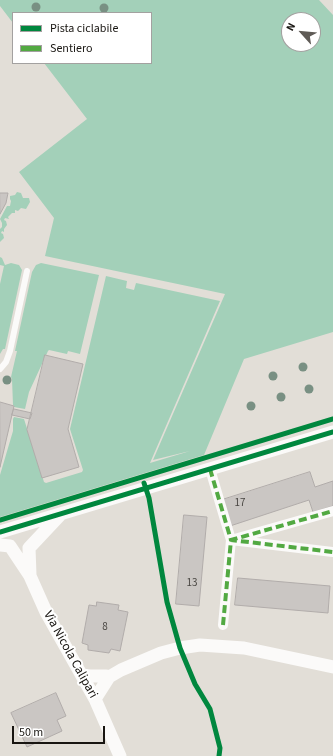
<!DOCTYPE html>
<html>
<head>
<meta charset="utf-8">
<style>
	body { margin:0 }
	#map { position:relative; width:333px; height:756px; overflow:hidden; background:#e2ded7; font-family:"Source Sans 3",sans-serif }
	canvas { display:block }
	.legend { position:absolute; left:12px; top:12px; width:140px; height:52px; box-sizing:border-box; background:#fff; border:1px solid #a3a1a0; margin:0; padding:5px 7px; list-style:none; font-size:12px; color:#181511 }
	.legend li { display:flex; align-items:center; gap:8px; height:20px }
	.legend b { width:20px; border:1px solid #a3a1a0 }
	.north { position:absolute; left:281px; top:12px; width:40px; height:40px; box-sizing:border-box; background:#fff; border:1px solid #a3a1a0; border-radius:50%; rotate:297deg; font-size:11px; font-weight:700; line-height:16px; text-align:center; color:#181511 }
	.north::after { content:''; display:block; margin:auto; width:14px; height:18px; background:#5f5b56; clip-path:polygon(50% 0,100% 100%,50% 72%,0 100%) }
	.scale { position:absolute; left:12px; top:726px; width:93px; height:18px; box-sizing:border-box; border:2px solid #181511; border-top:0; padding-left:5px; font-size:12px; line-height:14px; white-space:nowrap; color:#181511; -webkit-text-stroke:3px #fff; paint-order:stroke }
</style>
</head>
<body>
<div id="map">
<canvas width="333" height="756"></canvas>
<ul class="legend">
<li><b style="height:5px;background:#00873e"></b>Pista ciclabile</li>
<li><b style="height:5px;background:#52a942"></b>Sentiero</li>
</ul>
<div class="north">N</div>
<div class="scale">50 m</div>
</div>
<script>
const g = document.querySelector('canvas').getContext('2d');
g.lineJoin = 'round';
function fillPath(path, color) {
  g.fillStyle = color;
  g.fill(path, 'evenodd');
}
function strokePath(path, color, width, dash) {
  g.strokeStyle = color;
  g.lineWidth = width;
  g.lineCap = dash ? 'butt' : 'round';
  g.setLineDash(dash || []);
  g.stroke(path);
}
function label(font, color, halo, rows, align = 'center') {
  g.font = font + ' "Source Sans 3",sans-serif';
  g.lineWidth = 4;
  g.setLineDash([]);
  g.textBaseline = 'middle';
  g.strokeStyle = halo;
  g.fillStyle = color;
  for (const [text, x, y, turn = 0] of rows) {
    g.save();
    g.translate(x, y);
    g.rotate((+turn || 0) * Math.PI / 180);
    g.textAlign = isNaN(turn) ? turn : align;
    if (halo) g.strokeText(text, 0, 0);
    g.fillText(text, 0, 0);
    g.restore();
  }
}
fillPath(new Path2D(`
	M0,0H319L333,15V332L244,359L204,455L0,517V475L13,431V419L14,417L24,419L44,482L46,483L82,472L83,470L70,429L106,276L127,281L126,288L134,290L136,283L220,301L150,463L190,451L153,460L225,294L45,256L54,218L19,172L87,119L44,63H151V13H13V23L0,6ZM289,20H313V44H289Z
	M17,192L21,193L23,198H29L30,202L26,209L21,208L18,211L15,210V213H12L8,217L9,219L5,218L4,220L6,221L7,225L4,229V232L2,231L1,233L3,234L4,238L0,242V229L2,227V223L0,219L7,206H10L11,201L10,199V196L15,195Z
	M0,257L2,258L5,265L11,263L19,265L22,270L5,349H3L0,354V284L4,266L0,265Z
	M41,263L99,275L80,354L68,351L67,354L49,350L48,351L29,392L25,409L14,407V406L13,405L12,379L11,377L17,351H15L32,272L36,265Z`), '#a3d0b9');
const building = new Path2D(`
	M0,193H8L6,203L0,214Z
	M45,355L83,364L68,429L79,467L42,478L27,430Z
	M0,402L14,406L0,467Z
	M14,409L32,413L30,419L12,415Z
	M310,472L315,487L333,481V506L313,512L309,500L230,526L222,500Z
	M184,515L207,517L199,606L176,604Z
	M238,578L330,586L328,613L235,605Z
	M97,602L119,605L118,610L128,612L120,651L111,649L109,653L88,650V645L82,643L89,605L96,606Z
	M56,693L66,716L57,720L62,731L27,747L11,713Z`);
fillPath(building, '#cac6c3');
strokePath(building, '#b1acaa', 1);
strokePath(new Path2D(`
	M0,369L6,362L10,351L27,271`), '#fbfaf9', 6);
strokePath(new Path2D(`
	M210,469L231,540L333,552
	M223,625L231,540L333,511`), '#fbfaf9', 10);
strokePath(new Path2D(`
	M0,532L333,432
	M0,545L10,546L30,576L46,612L95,699L120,756
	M30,575L29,548L60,515
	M82,675L90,676H106L109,677
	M95,699L109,677L121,670L161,653L180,648L200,645L244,648L333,667`), '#fbfaf9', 13);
strokePath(new Path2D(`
	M210,469L231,540L333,552
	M223,625L231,540L333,511`), '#52a942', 4, [8, 4]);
strokePath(new Path2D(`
	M144,483L149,498L167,602L180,648L195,684L210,709L220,748L219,756
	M0,520L333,419
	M0,532L333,432`), '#00873e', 5);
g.fillStyle = '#799083';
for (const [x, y] of [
	[36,7],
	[104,8],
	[303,367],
	[273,376],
	[7,380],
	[309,389],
	[281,397],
	[251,406]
]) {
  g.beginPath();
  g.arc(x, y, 4.5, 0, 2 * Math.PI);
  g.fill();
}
label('11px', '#484541', null, [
	["17",240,504],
	["13",192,584],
	["8",105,628]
]);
label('13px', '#181511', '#fff', [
	["Via Nicola Calipari",70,655,61]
]);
</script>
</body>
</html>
